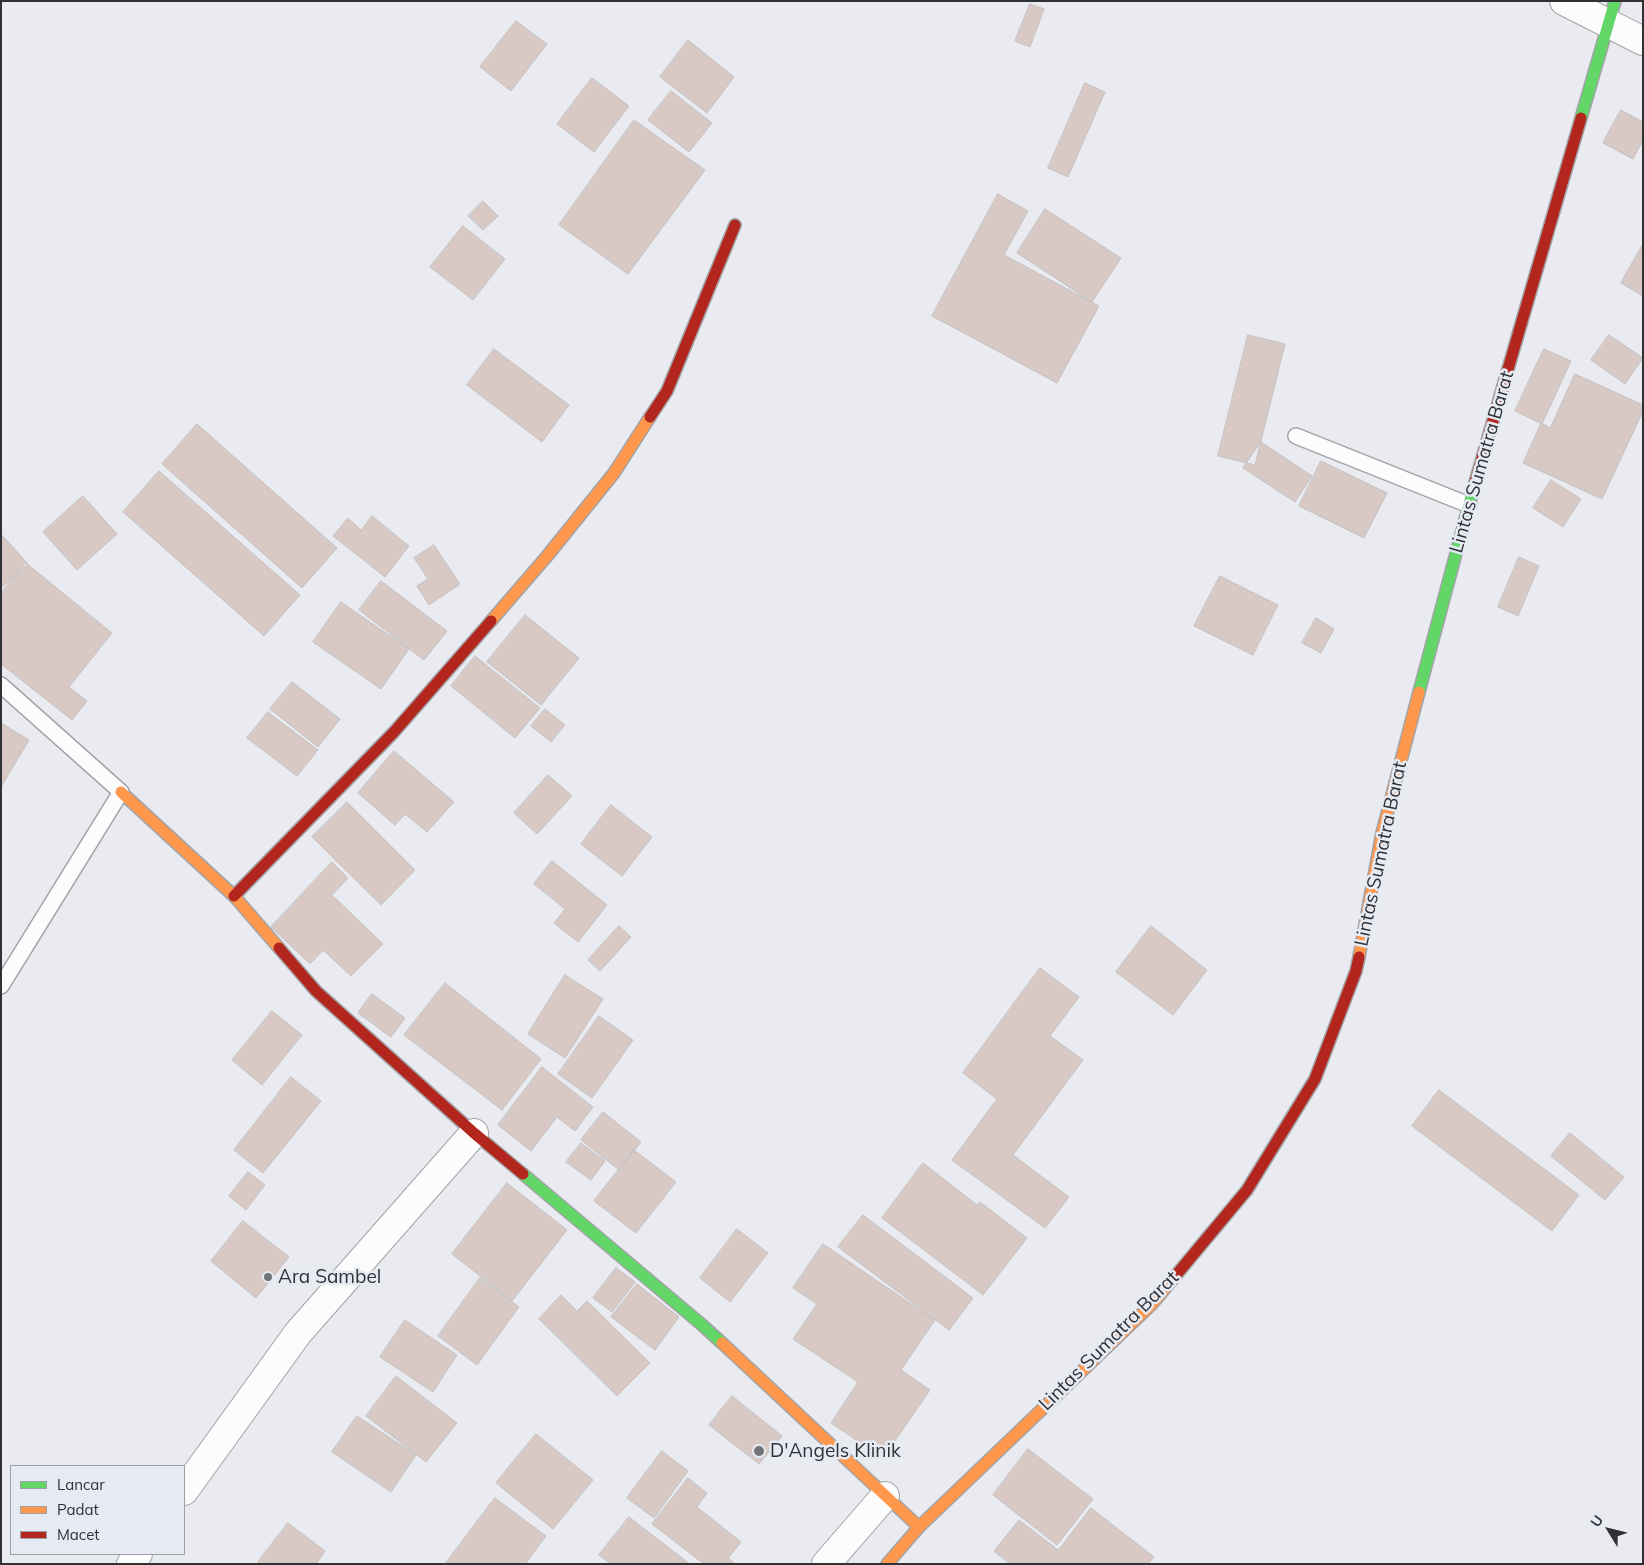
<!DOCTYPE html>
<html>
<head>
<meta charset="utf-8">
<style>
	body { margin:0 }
	#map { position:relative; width:1644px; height:1565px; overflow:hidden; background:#e9ebf0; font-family:Mulish,sans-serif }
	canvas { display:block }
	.frame { position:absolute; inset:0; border:2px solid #303135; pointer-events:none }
	.legend { position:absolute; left:10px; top:1465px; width:175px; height:90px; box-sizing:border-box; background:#e6eaf3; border:1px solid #9da0a7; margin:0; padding:6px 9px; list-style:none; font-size:15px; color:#303135 }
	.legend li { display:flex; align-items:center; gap:10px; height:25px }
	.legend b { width:25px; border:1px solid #9da0a7 }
	.north { position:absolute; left:1584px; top:1505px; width:50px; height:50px; -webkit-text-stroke:4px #e6eaf3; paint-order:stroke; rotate:306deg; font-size:14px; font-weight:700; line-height:20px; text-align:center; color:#303135 }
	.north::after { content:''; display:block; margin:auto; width:18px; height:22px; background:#303135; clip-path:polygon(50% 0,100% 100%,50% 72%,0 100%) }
</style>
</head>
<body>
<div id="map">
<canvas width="1644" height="1565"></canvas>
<div class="frame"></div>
<ul class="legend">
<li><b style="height:6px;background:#63d668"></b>Lancar</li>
<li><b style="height:6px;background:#ff974d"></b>Padat</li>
<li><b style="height:6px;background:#b3261e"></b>Macet</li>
</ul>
<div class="north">U</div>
</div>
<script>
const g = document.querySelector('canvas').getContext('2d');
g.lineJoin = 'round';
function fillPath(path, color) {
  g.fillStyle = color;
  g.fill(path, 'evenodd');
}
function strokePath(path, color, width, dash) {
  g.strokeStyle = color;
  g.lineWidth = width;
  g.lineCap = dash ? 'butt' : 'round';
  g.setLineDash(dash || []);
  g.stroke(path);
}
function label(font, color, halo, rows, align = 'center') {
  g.font = font + ' Mulish,sans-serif';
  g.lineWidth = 5;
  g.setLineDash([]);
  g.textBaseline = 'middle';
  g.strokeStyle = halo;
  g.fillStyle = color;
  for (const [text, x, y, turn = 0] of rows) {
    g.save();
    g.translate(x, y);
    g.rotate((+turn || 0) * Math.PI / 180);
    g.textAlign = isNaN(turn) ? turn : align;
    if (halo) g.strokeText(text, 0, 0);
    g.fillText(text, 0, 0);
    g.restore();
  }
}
const building = new Path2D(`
	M1030,4L1044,9L1030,47L1015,41Z
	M516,21L547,44L511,91L480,67Z
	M688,40L734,77L707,113L660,77Z
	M592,78L629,106L594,152L557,124Z
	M1085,83L1105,92L1068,177L1048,168Z
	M671,91L712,123L689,152L648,120Z
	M1621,110L1643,122V140L1633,159L1603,143Z
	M634,120L705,170L628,274L559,225Z
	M998,194L1028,211L1004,255L1099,306L1057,383L932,316Z
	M483,201L498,216L483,230L468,216Z
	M1045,209L1121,258L1092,302L1017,253Z
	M463,226L505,259L473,300L430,267Z
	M1643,244V296L1621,283Z
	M1248,335L1285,344L1255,465L1218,456Z
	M1609,335L1643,358L1625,384L1591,360Z
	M494,349L569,405L542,442L467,385Z
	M1544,349L1571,361L1542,424L1515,411Z
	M1575,374L1643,405V411L1602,499L1523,463L1541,423L1550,428Z
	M197,424L337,548L302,588L162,464Z
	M1261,442L1312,476L1295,502L1243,468Z
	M1321,461L1387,493L1364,538L1299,506Z
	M159,471L300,595L264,636L123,512Z
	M1551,480L1581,499L1563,527L1533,508Z
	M83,496L117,534L77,570L43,532Z
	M372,516L409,546L385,577L333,536L348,518L361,530Z
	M1,534L28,564L1,588Z
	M434,545L460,584L429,605L417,586L428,579L414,558Z
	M1519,557L1539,566L1518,616L1498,607Z
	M26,563L112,633L69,687L87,701L72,720L1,664V593Z
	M1220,576L1278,605L1253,655L1194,626Z
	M381,581L447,631L424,660L359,610Z
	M341,602L409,649L381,689L313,642Z
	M525,615L579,658L541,705L487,662Z
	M1316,618L1334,629L1321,653L1302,643Z
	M475,656L540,708L515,738L451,686Z
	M292,682L340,719L318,747L270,709Z
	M545,709L565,725L551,742L531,726Z
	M268,712L318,750L297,776L247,738Z
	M1,723L29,740L1,787Z
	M394,751L454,802L427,832L405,814L395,825L358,793Z
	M548,775L572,796L537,834L514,813Z
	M347,802L415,870L381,905L312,837Z
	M611,805L652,837L622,876L581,844Z
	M552,861L607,905L578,942L554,923L565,909L534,884Z
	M332,862L348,878L332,895L383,944L351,976L323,950L310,964L271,927Z
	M619,926L631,937L600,971L588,960Z
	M1151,926L1207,970L1173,1015L1116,972Z
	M1040,968L1079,997L1050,1036L1083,1060L1013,1155L1069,1197L1045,1228L952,1160L997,1099L963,1073Z
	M565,975L603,999L565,1058L528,1034Z
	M445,983L541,1059L502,1110L404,1035Z
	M372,994L405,1018L391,1037L358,1013Z
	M272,1011L302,1035L262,1085L232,1060Z
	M599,1016L633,1040L592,1098L558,1074Z
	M542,1067L593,1107L575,1131L557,1117L531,1151L498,1125Z
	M291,1077L321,1101L263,1173L234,1150Z
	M1439,1090L1579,1195L1552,1231L1412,1126Z
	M603,1112L641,1142L619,1170L581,1140Z
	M1570,1133L1624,1177L1605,1200L1551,1156Z
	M581,1143L605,1161L591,1180L566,1162Z
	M634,1150L676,1182L636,1233L594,1201Z
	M923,1163L977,1205L980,1202L1027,1238L983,1295L882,1218Z
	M248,1172L265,1185L246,1210L229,1196Z
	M507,1183L567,1230L512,1301L452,1254Z
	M863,1215L973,1298L949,1330L838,1247Z
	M243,1221L289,1257L256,1298L211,1261Z
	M737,1229L768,1253L730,1302L700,1278Z
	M823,1244L935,1320L901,1370L930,1390L883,1458L831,1423L858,1382L793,1339L817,1304L793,1288Z
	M616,1268L635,1282L612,1312L593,1298Z
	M480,1278L519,1307L477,1365L438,1336Z
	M637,1284L679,1317L655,1350L611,1317Z
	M561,1295L577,1311L587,1301L650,1363L617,1396L539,1319Z
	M405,1320L457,1355L433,1392L380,1357Z
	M396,1376L457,1423L426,1462L366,1416Z
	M732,1396L782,1436L759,1464L709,1425Z
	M357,1416L416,1455L391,1492L332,1452Z
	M536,1434L593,1480L553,1529L496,1483Z
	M1028,1449L1093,1499L1057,1545L993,1495Z
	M662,1451L688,1471L654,1518L627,1498Z
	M688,1478L707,1493L697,1507L741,1542L728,1558L735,1564H704L652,1524Z
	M495,1498L546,1536L525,1564H445Z
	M1091,1508L1154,1557L1148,1564H1010L994,1551L1019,1520L1058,1550Z
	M629,1517L690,1564H611L599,1555Z
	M288,1523L325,1551L316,1564H260L258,1562Z`);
fillPath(building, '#d8c9c5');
strokePath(building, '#c2c1c3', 1);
const lane = new Path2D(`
	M1296,436L1469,505
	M1,685L121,792L1,986`);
const street = new Path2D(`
	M1564,1L1643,41
	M184,1491L298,1333L474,1133
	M131,1564L138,1554
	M826,1564L885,1496`);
const fast = new Path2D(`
	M1581,118L1615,1
	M1419,692L1474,486
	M523,1174L701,1324L722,1343`);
const slow = new Path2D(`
	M491,621L548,555L614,473L650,417
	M121,792L234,896L279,948
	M1359,957L1382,833L1419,692
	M722,1343L919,1527
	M887,1564L919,1527L1152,1304L1177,1274`);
const jam = new Path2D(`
	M650,417L667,391L735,225
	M1474,486L1581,118
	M234,896L394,732L491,621
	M279,948L316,991L474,1133L523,1174
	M1177,1274L1247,1190L1315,1079L1356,971L1359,957`);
strokePath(lane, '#a2a3a6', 18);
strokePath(street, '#a2a3a6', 30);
strokePath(fast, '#a2a3a6', 14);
strokePath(slow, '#a2a3a6', 14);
strokePath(jam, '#a2a3a6', 14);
strokePath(lane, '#fcfcfd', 15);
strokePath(street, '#fcfcfd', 28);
strokePath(fast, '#63d668', 11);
strokePath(slow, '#ff974d', 11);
strokePath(jam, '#b3261e', 11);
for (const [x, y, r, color] of [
	[268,1277,5,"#717276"],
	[759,1451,6,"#717276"]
]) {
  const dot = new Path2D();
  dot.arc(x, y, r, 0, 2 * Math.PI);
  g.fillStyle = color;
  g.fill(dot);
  strokePath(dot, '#e6eaf3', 2);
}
label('19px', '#303135', '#e6eaf3', [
	["Lintas Sumatra Barat",1482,462,-74],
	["Lintas Sumatra Barat",1381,854,-78],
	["Lintas Sumatra Barat",1109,1341,-45]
]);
label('19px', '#303135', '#e6eaf3', [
	["Ara Sambel",278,1277],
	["D'Angels Klinik",770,1451]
], 'left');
</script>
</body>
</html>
